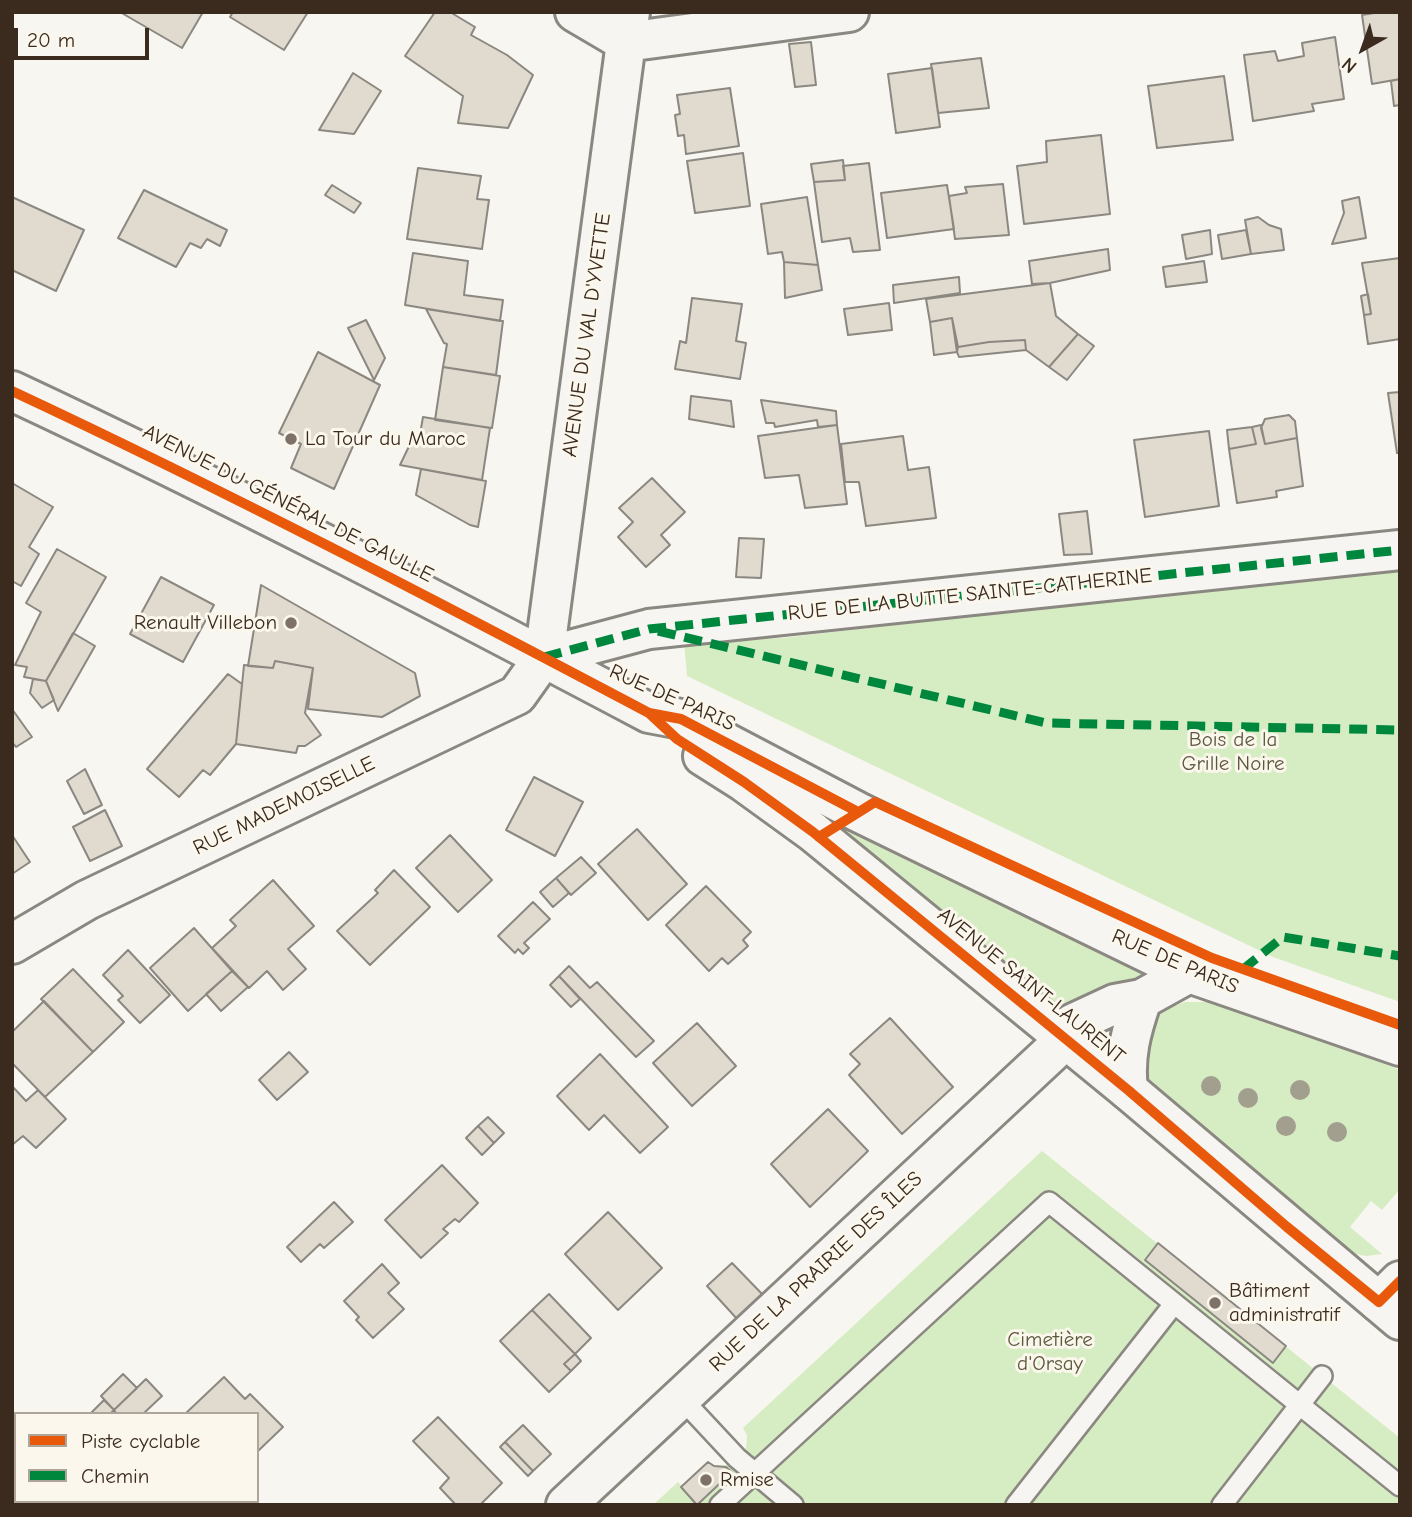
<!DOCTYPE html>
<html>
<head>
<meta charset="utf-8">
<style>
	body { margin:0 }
	#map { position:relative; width:1412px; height:1517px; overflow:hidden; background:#f8f6f0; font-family:"Comic Neue",sans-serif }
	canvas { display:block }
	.frame { position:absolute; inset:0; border:14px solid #3b2a1e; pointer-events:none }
	.legend { position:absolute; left:14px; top:1412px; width:245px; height:91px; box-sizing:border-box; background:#fbf7ec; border:2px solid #aea59a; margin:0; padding:9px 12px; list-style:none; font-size:21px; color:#3b2a1e }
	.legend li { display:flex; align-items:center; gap:14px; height:35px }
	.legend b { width:35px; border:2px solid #aea59a }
	.north { position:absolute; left:1328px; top:14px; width:70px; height:70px; -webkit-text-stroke:5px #fbf7ec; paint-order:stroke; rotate:220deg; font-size:19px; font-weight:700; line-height:28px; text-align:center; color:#3b2a1e }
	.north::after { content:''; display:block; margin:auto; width:24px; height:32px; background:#3b2a1e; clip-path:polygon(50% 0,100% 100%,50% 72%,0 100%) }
	.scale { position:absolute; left:14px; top:28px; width:135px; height:32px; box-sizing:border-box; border:4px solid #3b2a1e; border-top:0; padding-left:9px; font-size:21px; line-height:24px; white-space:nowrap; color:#3b2a1e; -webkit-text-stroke:5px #fbf7ec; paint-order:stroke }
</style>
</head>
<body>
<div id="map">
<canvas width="1412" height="1517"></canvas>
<div class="frame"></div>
<ul class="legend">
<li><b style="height:9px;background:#e8590c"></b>Piste cyclable</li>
<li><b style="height:9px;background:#00873e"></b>Chemin</li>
</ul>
<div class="north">N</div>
<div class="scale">20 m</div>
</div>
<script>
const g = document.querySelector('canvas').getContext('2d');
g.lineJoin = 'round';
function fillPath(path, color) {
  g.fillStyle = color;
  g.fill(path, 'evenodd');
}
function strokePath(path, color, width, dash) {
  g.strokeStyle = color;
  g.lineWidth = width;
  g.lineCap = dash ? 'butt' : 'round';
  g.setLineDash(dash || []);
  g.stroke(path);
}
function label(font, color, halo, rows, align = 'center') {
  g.font = font + ' "Comic Neue",sans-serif';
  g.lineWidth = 6;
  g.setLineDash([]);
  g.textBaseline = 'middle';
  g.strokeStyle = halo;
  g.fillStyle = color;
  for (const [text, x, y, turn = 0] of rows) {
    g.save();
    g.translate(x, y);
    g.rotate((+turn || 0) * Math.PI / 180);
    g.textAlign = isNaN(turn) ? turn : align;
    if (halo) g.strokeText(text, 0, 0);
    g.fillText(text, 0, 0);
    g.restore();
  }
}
fillPath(new Path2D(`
	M1400,566V1002L1273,957L687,676L684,641L782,638Z
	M860,824L1146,966C1146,972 1146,976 1141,981C1128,993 1068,1006 1048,1008L945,921L851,836L847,830Z
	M1185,1002H1214L1241,1008L1400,1070V1189L1382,1210L1371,1201L1350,1227L1382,1254L1366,1256L1345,1252L1147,1089L1140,1041L1163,1010Z
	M1042,1151L1400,1438V1505H653L678,1482L682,1487L714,1466L730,1465L746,1448L747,1435L743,1428Z`), '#d6ecc3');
const building = new Path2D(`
	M120,12H203L182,48Z
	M233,12H308L284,50L230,17Z
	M435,12H450L475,27L471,35L507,55L533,75L508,128L458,123L463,96L405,56Z
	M1380,12H1400V79L1372,84L1362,15Z
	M1335,37L1344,99L1312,104L1314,111L1253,121L1244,55L1275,51L1278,61L1304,56L1302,43Z
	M811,42L816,85L795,87L789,44Z
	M981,58L989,108L938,113L931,64Z
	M932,68L940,127L896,133L888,74Z
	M353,73L381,91L354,134L319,130Z
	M1224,76L1233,140L1157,148L1148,86Z
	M1400,79V105L1394,106L1391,81Z
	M730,88L739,146L686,154L684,135L678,136L675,115L680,114L677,95Z
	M1101,135L1110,214L1024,224L1017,166L1047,162L1046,141Z
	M743,153L750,206L695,213L687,161Z
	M843,160L845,180L814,182L811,164Z
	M869,163L880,250L853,252L850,238L822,242L814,182L845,180L843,166Z
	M418,168L481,176L477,199L489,200L482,249L407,239Z
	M1003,184L1009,235L955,239L949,196L967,193L965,187Z
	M332,185L361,203L354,213L325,195Z
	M947,185L954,229L887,238L881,193Z
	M144,190L227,230L220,246L207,239L201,248L190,243L176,267L118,238Z
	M12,197L84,230L56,291L12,270Z
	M807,197L818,265L784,262L782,252L768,254L761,204Z
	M1359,197L1366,238L1332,244L1344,213L1342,201Z
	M1258,217L1269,225L1281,229L1284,250L1251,254L1245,220Z
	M1210,230L1212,254L1186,259L1182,235Z
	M1246,230L1251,254L1222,259L1218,235Z
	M1108,249L1110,270L1050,283L1032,284L1029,261Z
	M413,253L468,261L464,295L503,300L500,321L405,305Z
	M1400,258V339L1368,344L1364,315L1371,314L1362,263Z
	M1204,261L1207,282L1166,287L1163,267Z
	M784,262L818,265L822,290L785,298Z
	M959,277L960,293L894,303L893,285Z
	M1050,283L1056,316L1078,334L1049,367L1026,350L1025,340L989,342L958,347L952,318L930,322L926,299Z
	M1368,294L1371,314L1364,315L1361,296Z
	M692,298L742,304L736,341L746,343L740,379L675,369L680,341L686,343Z
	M889,303L892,330L848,335L844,309Z
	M426,309L503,321L496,375L443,367L447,344L444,343Z
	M952,318L957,352L934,355L930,322Z
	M366,320L385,358L374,380L348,328Z
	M1078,334L1094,346L1067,380L1049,367Z
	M1025,340L1026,350L959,357L957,352L958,347L989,342Z
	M318,352L380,385L334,489L291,468L301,444L279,433Z
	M443,367L500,376L492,428L435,420Z
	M1400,392V453H1397L1388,393Z
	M691,396L731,401L734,427L689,419Z
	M761,400L836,411L837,425L818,427L817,420L775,427L774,423H766Z
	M1289,415L1295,421L1297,438L1265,444L1261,428L1265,419Z
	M423,417L490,428L482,480L400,465L412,440H419Z
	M837,425L847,504L805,508L799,475L765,478L758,436Z
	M1261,425L1265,444L1297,438L1303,486L1276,491L1277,497L1237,503L1229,449L1256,444L1252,427Z
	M1252,427L1256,444L1229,449L1227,430Z
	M1209,431L1219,506L1145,517L1134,440Z
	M903,436L908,470L929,467L936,518L866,526L859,482H845L841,444Z
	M421,469L486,481L478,527L470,525L416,495Z
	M652,478L685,512L661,535L670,545L646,567L618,537L633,522L619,508Z
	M12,483L53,507L29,547L39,554L21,586L12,581Z
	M1087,511L1092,554L1064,555L1059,514Z
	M739,538L764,539L761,578L736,577Z
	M57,549L106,577L46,681L24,677L27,667L15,665L41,612L26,603Z
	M161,577L214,605L183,662L130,634Z
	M261,585L415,673L420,696L382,717L308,709L313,668L275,661L273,668L248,666Z
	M73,633L95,646L58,711L46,681Z
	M275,661L313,668L305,713L321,735L305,746H298L296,753L236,744L244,665L273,668Z
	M228,674L242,684L236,744L210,775L203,770L179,797L147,769Z
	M33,679L46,681L54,700L42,708L30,693Z
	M12,709L32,737L16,747L12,742Z
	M85,769L102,805L84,814L67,781Z
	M534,777L583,802L555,856L506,830Z
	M105,810L122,846L90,861L73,827Z
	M637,829L687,884L648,920L598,864Z
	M12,835L30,862L12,874Z
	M450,835L492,880L458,912L416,868Z
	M581,857L596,873L571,895L556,878Z
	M394,870L430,907L370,965L337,931L378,893L375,890Z
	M556,878L569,893L553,907L540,892Z
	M273,880L314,926L288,949L306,969L283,990L267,971L249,988L212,948L236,926L230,920Z
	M706,886L751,932L743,940L748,946L728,964L722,958L709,971L666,925Z
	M533,902L550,919L524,943L529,948L523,954L518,949L515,953L498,936Z
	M194,928L232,971L188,1011L150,968Z
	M128,950L170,995L140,1023L118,1000L123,996L103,975Z
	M569,966L590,988L597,982L654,1041L636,1057L559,976Z
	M73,969L124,1022L93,1052L41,999Z
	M232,971L248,987L221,1011L206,994Z
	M559,976L580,999L571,1007L550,985Z
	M44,1001L93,1052L45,1097L12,1063V1032Z
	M890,1018L953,1087L902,1134L849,1075L860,1064L850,1054Z
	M697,1023L736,1066L692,1106L653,1063Z
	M289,1052L308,1072L277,1100L259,1080Z
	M600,1054L668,1127L640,1153L604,1115L589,1130L557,1096Z
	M12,1086L26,1101L38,1090L66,1119L36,1148L23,1136L12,1145Z
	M828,1109L868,1151L810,1207L771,1164Z
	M488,1117L504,1133L494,1143L478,1126Z
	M478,1126L494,1143L482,1155L466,1138Z
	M442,1165L478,1203L459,1222L455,1219L443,1229L448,1233L421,1258L385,1220Z
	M334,1202L353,1222L324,1248L320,1244L301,1262L287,1247Z
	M608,1212L662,1268L618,1310L565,1254Z
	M1158,1243L1286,1346L1273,1363L1145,1260Z
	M732,1263L764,1296L738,1320L707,1286Z
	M382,1264L399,1283L388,1293L404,1309L373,1338L356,1320L359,1317L344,1301Z
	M549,1294L591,1338L575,1354L532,1310Z
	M532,1310L575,1354L564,1364L571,1371L549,1392L500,1341Z
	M575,1354L581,1361L571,1371L564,1364Z
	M123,1374L137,1388L114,1410L101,1396Z
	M224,1377L245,1399L250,1394L283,1427L257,1452V1414H185Z
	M146,1379L162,1396L143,1414H117L114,1410Z
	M104,1400L114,1410L110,1414H90Z
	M438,1417L502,1483L480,1505H456L440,1488L449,1478L413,1441Z
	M523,1425L551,1454L533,1471L505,1442Z
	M505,1442L533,1471L528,1476L500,1447Z
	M708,1462L714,1466L726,1467L732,1472L697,1505L681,1487Z
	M130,1501H184L187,1505H126Z`);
fillPath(building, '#e1dacf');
strokePath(building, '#8b8781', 2);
const lane = new Path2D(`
	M681,1398L737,1458L793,1505
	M720,1505L1049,1202L1400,1486
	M1016,1505L1174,1304
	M1222,1505L1322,1376`);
const street = new Path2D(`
	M575,12L626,42
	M626,42L849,12
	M544,657L649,629L1400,550
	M12,944L87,900L517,695L544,657L630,12
	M1128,1090C1124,1056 1131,1031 1142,999
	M1379,1302L1400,1281
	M566,1505L1053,1051L1072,1024L1115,1004L1142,999L1189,973`);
const secondary = new Path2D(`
	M12,391C228,492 439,602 649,713L681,719L858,812L1189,973L1400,1046
	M703,756L744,782L813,832L1128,1090L1400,1320`);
strokePath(lane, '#8b8781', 24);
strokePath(street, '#8b8781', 44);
strokePath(secondary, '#8b8781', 44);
strokePath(lane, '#f6f5f1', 19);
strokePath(street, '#f6f5f1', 38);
strokePath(secondary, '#f6f5f1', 38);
strokePath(new Path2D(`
	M658,631L1046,723L1400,730
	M544,657L649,629L1400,550
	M1242,970L1283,937L1400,956`), '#00873e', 9, [18, 9]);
strokePath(new Path2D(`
	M12,391C228,492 439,602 649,713L681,719L858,812
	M649,713L677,739L744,782L813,832L1128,1090L1287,1227L1379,1302L1400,1281
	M819,837L875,802L1212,958L1400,1025`), '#e8590c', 10);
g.fillStyle = '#a29f8e';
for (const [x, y] of [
	[1211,1086],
	[1300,1090],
	[1248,1098],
	[1286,1126],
	[1337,1132]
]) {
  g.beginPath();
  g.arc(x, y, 10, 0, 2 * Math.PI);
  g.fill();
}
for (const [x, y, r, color] of [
	[291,439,7,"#7d7168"],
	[291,623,7,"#7d7168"],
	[1215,1303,7,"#7d7168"],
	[706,1480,7,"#7d7168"]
]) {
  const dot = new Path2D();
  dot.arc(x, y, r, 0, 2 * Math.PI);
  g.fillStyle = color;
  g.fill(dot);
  strokePath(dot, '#fbf7ec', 2.5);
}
label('21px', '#3b2a1e', '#fbf7ec', [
	["AVENUE DU VAL D'YVETTE",587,335,-82],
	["AVENUE DU GÉNÉRAL DE GAULLE",288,504,27],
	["RUE DE LA BUTTE SAINTE-CATHERINE",970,595,-6],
	["RUE DE PARIS",672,698,24],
	["RUE MADEMOISELLE",284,806,-26],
	["RUE DE PARIS",1175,962,23],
	["AVENUE SAINT-LAURENT",1031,986,39],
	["RUE DE LA PRAIRIE DES ÎLES",816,1272,-43]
]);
label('21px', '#3b2a1e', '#fbf7ec', [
	["La Tour du Maroc",305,439],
	["Renault Villebon",277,623,"right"],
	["Bâtiment",1229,1291],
	["administratif",1229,1315],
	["Rmise",720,1480]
], 'left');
label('21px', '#5b583e', '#fbf7ec', [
	["Bois de la",1233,740],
	["Grille Noire",1233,764],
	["Cimetière",1050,1340],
	["d'Orsay",1050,1364]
]);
</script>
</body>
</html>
